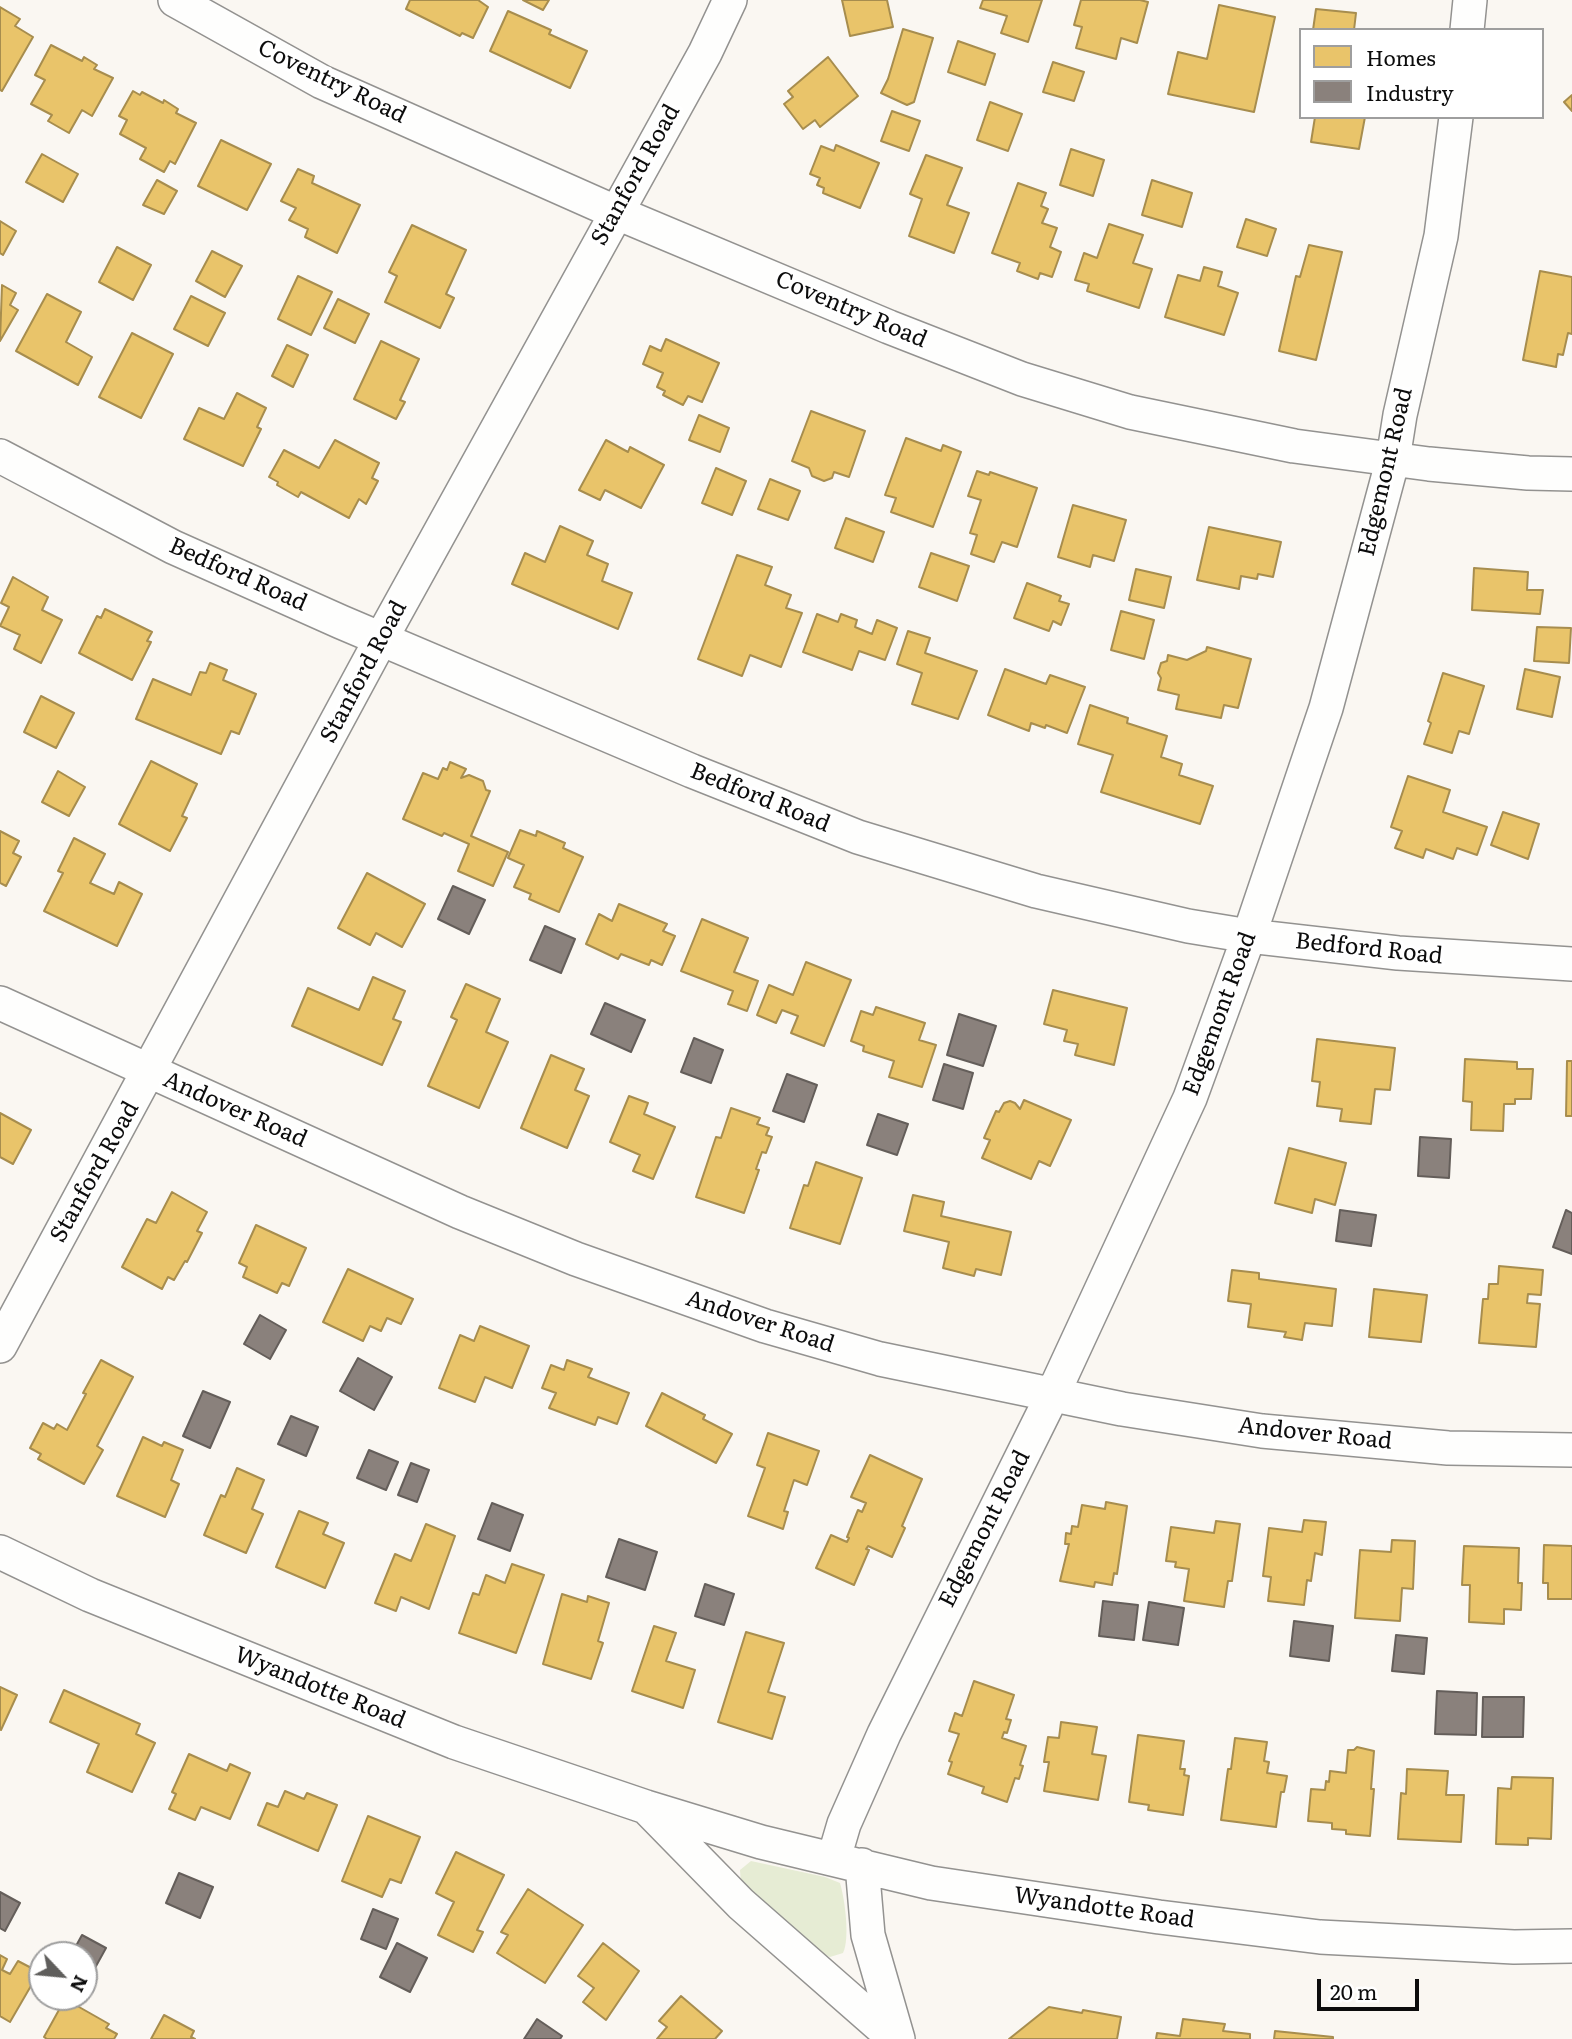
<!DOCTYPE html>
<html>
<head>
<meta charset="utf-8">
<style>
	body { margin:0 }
	#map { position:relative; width:1572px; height:2039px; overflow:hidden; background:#faf7f2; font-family:Literata,serif }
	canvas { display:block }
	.legend { position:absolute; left:1299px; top:28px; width:245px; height:91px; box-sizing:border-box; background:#fff; border:2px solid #9e9e9e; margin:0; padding:9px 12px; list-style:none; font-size:21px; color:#0c0c0c }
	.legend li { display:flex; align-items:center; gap:14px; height:35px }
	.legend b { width:35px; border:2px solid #9e9e9e }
	.north { position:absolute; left:28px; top:1941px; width:70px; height:70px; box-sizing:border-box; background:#fff; border:2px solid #9e9e9e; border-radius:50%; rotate:116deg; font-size:19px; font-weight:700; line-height:28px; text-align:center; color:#0c0c0c }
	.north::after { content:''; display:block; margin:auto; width:24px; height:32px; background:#5f5e5c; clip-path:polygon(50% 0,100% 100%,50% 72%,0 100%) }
	.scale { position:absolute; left:1317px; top:1979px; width:102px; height:32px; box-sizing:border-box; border:4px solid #0c0c0c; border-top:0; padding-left:9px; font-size:21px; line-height:24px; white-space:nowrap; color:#0c0c0c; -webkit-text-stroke:5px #fff; paint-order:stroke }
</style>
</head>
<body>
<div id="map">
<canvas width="1572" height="2039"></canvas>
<ul class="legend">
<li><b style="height:19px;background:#e9c46a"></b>Homes</li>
<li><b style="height:19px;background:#8a817c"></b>Industry</li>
</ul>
<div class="north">N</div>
<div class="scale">20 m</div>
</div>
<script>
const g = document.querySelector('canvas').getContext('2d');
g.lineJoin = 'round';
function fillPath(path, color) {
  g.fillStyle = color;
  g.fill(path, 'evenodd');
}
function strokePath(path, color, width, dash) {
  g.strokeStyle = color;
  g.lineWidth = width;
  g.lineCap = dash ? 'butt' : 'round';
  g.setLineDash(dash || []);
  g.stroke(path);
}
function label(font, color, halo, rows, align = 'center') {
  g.font = font + ' Literata,serif';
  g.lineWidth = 7;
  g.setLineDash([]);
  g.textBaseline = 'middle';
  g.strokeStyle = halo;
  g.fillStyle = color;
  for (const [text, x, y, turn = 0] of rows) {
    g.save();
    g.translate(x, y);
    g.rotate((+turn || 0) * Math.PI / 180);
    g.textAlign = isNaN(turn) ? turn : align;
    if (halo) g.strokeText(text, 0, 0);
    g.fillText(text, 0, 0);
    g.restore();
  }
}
fillPath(new Path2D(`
	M751,1861L825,1877L840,1883C845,1900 850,1938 843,1953L830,1957L823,1954L741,1883L740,1870Z`), '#e6ecd4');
const homes = new Path2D(`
	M410,0H478L488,7L473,38L462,33L460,36L406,9Z
	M523,0H549L543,10Z
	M842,0H887L893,27L850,36Z
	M983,0H1042L1028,42L1001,33L1007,16L980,8Z
	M1081,0H1140L1148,2L1137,43L1121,38L1116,59L1076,48L1082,27L1074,25Z
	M1219,5L1275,17L1254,112L1168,94L1178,52L1207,59Z
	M0,7L20,19L15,26L33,37L2,91L0,90Z
	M1316,9L1356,13L1354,30H1313Z
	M508,11L551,30L549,34L587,51L570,88L490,51Z
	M903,29L933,38L914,102L907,105L881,93L888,79Z
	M958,41L995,54L985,85L948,72Z
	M51,45L82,61L84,57L97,65L94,69L113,78L92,116L82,110L69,133L48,121L52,115L31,104L45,80L35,75Z
	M828,57L858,96L820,127L815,120L803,129L784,104L793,97L788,91Z
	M1053,62L1084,72L1074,101L1043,92Z
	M133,91L140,95L142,92L163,103L164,100L178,109L176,113L196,123L175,164L170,161L164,172L140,159L146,148L120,134L127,120L119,116Z
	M1572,95V111L1564,102Z
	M990,102L1022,114L1008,151L977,140Z
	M892,111L920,121L909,151L881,141Z
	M1315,117H1365L1359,149L1311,142Z
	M221,140L271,164L247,210L198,186Z
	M836,145L879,163L860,208L823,193L824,188L817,185L820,178L810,174L821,146L834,151Z
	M1071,149L1104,160L1093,196L1060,185Z
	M42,154L78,174L63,202L26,182Z
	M926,155L962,168L947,205L969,213L954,253L909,236L922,199L910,194Z
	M298,169L314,176L312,183L360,205L337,253L305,237L308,229L289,220L296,208L281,201Z
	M157,180L177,191L164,214L143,205Z
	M1152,180L1192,193L1182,227L1142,215Z
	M1018,183L1046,193L1041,206L1048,209L1042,223L1057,228L1050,247L1061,252L1052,277L1040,273L1038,279L1017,271L1020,263L992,253Z
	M1246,219L1276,229L1267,256L1237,247Z
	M0,221L16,231L3,255L0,253Z
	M1109,224L1143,235L1133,263L1152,269L1139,308L1087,291L1089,284L1075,280L1084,253L1097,258Z
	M412,225L466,250L446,294L454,298L440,328L385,302L397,276L389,272Z
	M1309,245L1342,252L1316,360L1279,351L1296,276L1300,277Z
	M117,247L151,265L133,300L99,282Z
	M212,251L242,266L225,297L196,281Z
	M1204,267L1222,272L1218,286L1238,293L1224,335L1165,317L1178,275L1200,281Z
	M1540,271L1572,277V334L1568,333L1563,355L1558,354L1556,367L1523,360Z
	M298,276L332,292L311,335L278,319Z
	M2,285L16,293L10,305L18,310L0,341Z
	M47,294L81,312L66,342L92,357L78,385L16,351Z
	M191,296L225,313L208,346L174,329Z
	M338,299L369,314L355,343L324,328Z
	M132,333L173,354L141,418L99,397Z
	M666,339L719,363L702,402L688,396L683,405L663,395L665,391L657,387L663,373L643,364L650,346L661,351Z
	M381,341L419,359L400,400L405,402L396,419L354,399Z
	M287,345L308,355L293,387L272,376Z
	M237,393L266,408L257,427L261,429L243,466L184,439L199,408L224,419Z
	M811,411L865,431L849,477L834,472L832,478L824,481L812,476L809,468L792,461Z
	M699,415L729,428L720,452L689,440Z
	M906,438L941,451L943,445L961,452L933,527L891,512L896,498L885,495Z
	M335,440L379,463L372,478L378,481L366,504L359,499L349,518L301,492L298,497L277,485L278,482L269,477L284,450L319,468Z
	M606,440L628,452L630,447L664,465L641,508L605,490L600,500L579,490Z
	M716,468L746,481L732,515L702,503Z
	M977,471L989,475L990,472L1037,488L1017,547L1002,542L994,562L971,554L977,535L970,533L981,500L968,496Z
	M770,479L800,491L788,520L758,509Z
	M1073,505L1126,520L1114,561L1093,555L1090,567L1058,557Z
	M846,518L884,532L873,562L835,548Z
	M560,526L593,541L587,555L608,564L602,581L632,593L618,629L512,584L525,553L545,562Z
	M1209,527L1281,542L1273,577L1258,574L1257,579L1241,576L1239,589L1197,580Z
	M931,553L969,566L957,601L919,587Z
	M737,555L772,567L765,585L791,595L786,608L802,613L781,667L750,655L742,676L698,659Z
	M1474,568L1528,572L1527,590H1543L1540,614L1472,610Z
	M1136,569L1171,577L1164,608L1129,600Z
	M13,577L48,597L42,610L62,620L41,663L14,649L20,635L0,626L9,607L1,603Z
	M1027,583L1061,596L1059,601L1069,604L1061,625L1053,621L1049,631L1014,618Z
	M105,609L152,632L147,641L151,642L132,680L79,653L97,616L101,618Z
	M1121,611L1154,620L1144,659L1111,650Z
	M817,614L838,622L841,614L857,620L855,627L872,634L877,620L897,628L885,660L859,651L852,670L803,652Z
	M1537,627L1571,628L1569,663L1534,661Z
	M908,631L930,638L925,653L977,671L958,719L912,704L922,673L897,664Z
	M1207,647L1251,659L1238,708L1224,705L1221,718L1176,709L1179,695L1158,690L1161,678L1158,673L1161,663L1167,661L1168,655L1187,660L1206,651Z
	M210,663L227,670L223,680L256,694L239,734L231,731L221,754L136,719L153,679L191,695L200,672L206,673Z
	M1005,669L1046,684L1050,675L1085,687L1067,733L1046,725L1045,728L1031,723L1029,731L988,715Z
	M1525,669L1560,677L1552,717L1517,709Z
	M1443,673L1484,686L1469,734L1459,731L1452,753L1424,744L1431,723L1428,721Z
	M41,696L74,713L56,748L24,732Z
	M1090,705L1128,718L1127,723L1167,736L1161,757L1182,764L1179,775L1213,786L1200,824L1101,792L1113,755L1078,744Z
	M151,761L197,784L182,816L187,818L170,851L119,824Z
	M450,762L466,769L461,778L469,775L483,781L486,790L490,791L471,836L508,852L493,886L458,871L469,844L444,833L442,836L403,819L423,773L438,779L443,768L447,770Z
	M58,771L85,787L69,816L42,802Z
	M1408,776L1450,790L1443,812L1487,827L1477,855L1457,848L1453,859L1426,849L1423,858L1395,848L1402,831L1391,827Z
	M1503,812L1539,824L1528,859L1491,845Z
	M520,830L536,836L537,831L565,843L563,848L583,857L559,912L529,899L531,894L514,887L524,865L508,858Z
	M0,831L19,841L13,853L21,857L6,886L0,883Z
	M74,838L105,854L90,883L114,894L119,882L142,894L117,946L44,911L63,873L58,871Z
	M367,873L425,904L402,947L376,933L370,945L338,928Z
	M619,904L667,924L663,931L675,936L662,965L651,960L649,965L621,954L618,959L586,944L599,914L612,921Z
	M702,919L748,938L734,972L758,981L747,1011L728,1004L733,991L681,971Z
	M806,962L851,980L824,1046L791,1033L798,1016L782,1010L776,1023L757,1015L769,985L793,995Z
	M373,977L405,991L393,1019L401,1022L382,1065L292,1026L308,988L359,1010Z
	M466,984L500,999L486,1032L508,1042L479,1108L428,1086L457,1020L451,1017Z
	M1053,990L1127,1008L1114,1065L1075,1055L1078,1044L1064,1041L1067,1030L1044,1024Z
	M876,1007L925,1023L919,1040L936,1045L922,1087L889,1077L894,1061L863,1051L864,1046L851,1041L861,1011L873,1015Z
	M1317,1039L1395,1048L1390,1090L1375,1089L1371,1124L1340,1121L1342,1109L1317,1106L1320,1082L1312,1081Z
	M551,1055L584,1069L575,1090L589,1096L567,1148L521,1128Z
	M1465,1059L1517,1062V1069H1533L1531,1099H1515V1104H1504L1503,1131L1471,1130L1472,1102L1463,1101Z
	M1567,1061H1572V1116H1566Z
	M629,1096L648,1103L644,1114L675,1127L653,1179L633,1171L640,1155L610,1142Z
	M1024,1100L1071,1120L1050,1166L1039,1161L1031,1179L982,1158L990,1140L984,1138L996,1111L999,1112L1004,1103L1010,1101L1015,1103L1020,1109Z
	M731,1108L760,1118L757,1124L769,1128L766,1135L772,1137L766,1153L762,1152L756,1169L759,1170L744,1213L696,1197L716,1137L721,1138Z
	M0,1113L31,1130L13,1164L0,1157Z
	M1289,1148L1346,1163L1335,1205L1315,1199L1312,1213L1275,1203Z
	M816,1162L862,1178L840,1244L790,1228L804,1185L808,1186Z
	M172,1192L207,1212L197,1231L202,1233L187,1262L185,1261L174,1280L168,1277L162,1289L122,1267L147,1219L156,1223Z
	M913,1195L944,1202L941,1216L1011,1232L1001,1275L976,1269L974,1276L943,1268L949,1242L904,1231Z
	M256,1225L306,1248L289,1286L282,1283L277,1293L243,1277L247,1267L239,1263Z
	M1499,1266L1543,1270L1541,1295L1528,1294L1527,1303L1540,1304L1536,1347L1479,1343L1483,1299H1488L1489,1284H1498Z
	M348,1269L413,1299L401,1324L387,1318L381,1331L370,1326L363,1341L323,1322Z
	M1232,1270L1259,1273V1279L1336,1289L1332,1326L1305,1323L1302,1340L1284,1337L1286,1332L1248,1327L1251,1304L1228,1301Z
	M1374,1289L1427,1295L1421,1342L1369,1337Z
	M480,1326L529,1346L512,1388L485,1377L475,1402L439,1388L460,1335L474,1341Z
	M101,1360L133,1377L97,1446L103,1450L84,1484L38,1459L41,1454L30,1448L43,1423L54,1429L57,1424L67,1430L86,1394L83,1393Z
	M567,1360L592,1369L588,1377L629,1393L617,1424L598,1417L595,1425L549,1408L556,1393L542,1388L551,1365L564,1370Z
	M662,1393L705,1415L703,1419L732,1434L716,1463L646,1426Z
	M768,1433L819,1451L807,1485L794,1480L784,1511L788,1512L783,1529L748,1516L765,1468L757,1465Z
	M143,1437L162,1446L164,1442L183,1450L171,1480L179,1484L165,1517L117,1496Z
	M870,1455L922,1479L902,1526L905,1528L892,1557L868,1546L866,1549L869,1550L854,1585L816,1568L831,1535L847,1542L849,1538L847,1537L858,1510L862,1512L866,1503L851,1497Z
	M237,1468L264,1480L252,1509L263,1514L246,1553L204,1535L221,1495L225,1497Z
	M1106,1502L1127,1506L1117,1574L1114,1573L1112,1585L1095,1582L1094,1587L1060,1581L1069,1544H1065L1066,1533L1071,1534L1072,1526L1078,1527L1082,1505L1105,1509Z
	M299,1511L328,1523L323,1534L344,1543L325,1588L276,1567Z
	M1304,1520L1326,1522L1322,1555L1315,1553L1311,1581L1307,1580L1304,1605L1268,1601L1271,1577L1263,1576L1269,1528L1302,1532Z
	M1216,1521L1240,1524L1232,1581H1228L1224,1607L1184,1601L1189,1569L1175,1567L1176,1562L1166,1561L1171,1527L1214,1533Z
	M426,1524L455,1536L429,1609L401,1597L396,1611L375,1603L395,1554L411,1561Z
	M1392,1540L1415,1541L1413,1589L1402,1588L1400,1621L1355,1618L1360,1550L1391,1552Z
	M1544,1545L1572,1546V1599H1548V1583H1543Z
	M1464,1546L1519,1548L1518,1583H1522L1521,1610L1504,1609V1624L1469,1622L1470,1585H1462Z
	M512,1564L544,1575L516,1653L459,1633L473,1593L479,1595L486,1575L505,1583Z
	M562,1594L587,1602L588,1596L609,1603L598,1641L603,1643L591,1679L543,1664Z
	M654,1626L676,1633L666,1661L695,1670L683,1708L632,1691Z
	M746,1632L784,1643L768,1692L785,1697L772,1739L718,1722Z
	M974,1681L1014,1695L1006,1719L1011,1720L1007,1733L1004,1732L1002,1738L1026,1746L1020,1765L1023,1766L1019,1779L1015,1778L1007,1802L982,1793L984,1787L948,1774L952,1762L949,1761L959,1734L949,1731L955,1713L962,1716Z
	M0,1687L17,1695L1,1730L0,1729Z
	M64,1690L140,1724L136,1734L155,1743L132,1792L87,1772L99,1744L50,1722Z
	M1061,1722L1097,1727L1092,1754L1106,1756L1098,1800L1044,1791L1049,1762H1044L1048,1737L1059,1738Z
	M1138,1735L1184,1741L1180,1769H1185L1184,1775L1189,1776L1183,1815L1148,1810L1149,1805L1129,1802Z
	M1235,1738L1267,1742L1264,1761L1269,1762L1267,1773L1287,1776L1284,1792H1281L1276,1827L1221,1820L1228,1769H1231Z
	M1357,1747L1374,1751L1371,1789H1374L1370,1836L1346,1834V1830L1332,1829V1823L1308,1821L1311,1789L1325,1790L1326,1781L1329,1782L1330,1771L1346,1773L1348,1750H1354Z
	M189,1754L227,1771L230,1764L250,1773L230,1819L201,1807L195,1820L169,1809L176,1794L172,1792Z
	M1407,1769L1448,1771L1446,1795H1464L1461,1842L1398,1839L1401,1793L1406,1794Z
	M1512,1777L1553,1778L1551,1839L1528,1838V1845L1496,1844L1498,1788L1511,1789Z
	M285,1791L304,1799L307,1793L337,1805L318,1851L258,1825L267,1803L278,1807Z
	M368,1816L420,1837L401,1883L390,1879L382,1897L342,1881Z
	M456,1852L504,1875L477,1930L483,1932L473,1952L438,1935L454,1902L436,1893Z
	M528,1889L583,1925L545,1983L497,1953L508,1935L501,1932Z
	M603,1943L639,1971L606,2020L583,2002L594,1988L578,1976Z
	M0,1955L7,1959L2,1970L10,1974L18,1961L39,1972L10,2022L0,2016Z
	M681,1996L722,2031L715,2039H657L667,2027L659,2021Z
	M65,1999L109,2024L106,2028L117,2034L114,2039H47L44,2037Z
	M1049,2007L1082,2013L1083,2010L1121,2017L1117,2039H1009Z
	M164,2015L194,2031L191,2037L195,2039H151Z
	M1183,2019L1225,2024L1223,2031L1250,2034V2039H1156L1157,2033L1180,2036Z
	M1275,2031L1333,2037V2039H1274Z`);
fillPath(homes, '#e9c46a');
strokePath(homes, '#a78d4e', 2);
const industry = new Path2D(`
	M453,886L485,900L469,934L438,919Z
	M545,926L575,939L561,973L530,960Z
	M605,1003L645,1020L631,1052L591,1034Z
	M959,1014L996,1026L983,1066L947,1055Z
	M694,1038L723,1050L711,1083L681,1072Z
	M944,1064L973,1073L963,1109L933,1100Z
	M787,1074L817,1085L804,1122L773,1111Z
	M878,1114L908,1124L897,1155L867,1145Z
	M1420,1137L1451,1139L1449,1178L1418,1176Z
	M1340,1210L1376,1215L1371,1246L1336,1241Z
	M1566,1210L1572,1213V1254L1553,1247Z
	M260,1315L286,1330L270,1359L244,1344Z
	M358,1358L392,1377L374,1410L340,1391Z
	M203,1391L230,1402L210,1448L183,1436Z
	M291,1416L318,1427L306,1456L278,1444Z
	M369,1450L398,1462L386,1490L357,1478Z
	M411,1463L429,1470L417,1502L398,1495Z
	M492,1503L523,1515L510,1551L478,1539Z
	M619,1539L657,1552L645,1590L606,1577Z
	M705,1584L734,1594L724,1625L695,1616Z
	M1103,1601L1138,1605L1134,1640L1099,1636Z
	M1149,1602L1184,1608L1178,1645L1143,1640Z
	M1294,1621L1333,1626L1329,1661L1290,1656Z
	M1396,1635L1427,1638L1424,1674L1392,1671Z
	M1437,1691L1477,1693L1476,1735L1435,1734Z
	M1483,1697H1524L1523,1737H1482Z
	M179,1873L213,1887L200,1918L166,1903Z
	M0,1892L20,1903L5,1931L0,1928Z
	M373,1909L398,1919L386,1949L361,1939Z
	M82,1935L106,1948L90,1977L84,1974V1955H71Z
	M397,1943L427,1958L410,1992L380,1977Z
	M537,2019L562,2036L560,2039H524Z`);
fillPath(industry, '#8a817c');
strokePath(industry, '#645e5a', 2);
const street = new Path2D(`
	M175,0L322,82L615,212L889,327L1022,379L1130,412L1294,446L1429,464L1528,473L1572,474
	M1467,30L1470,0
	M0,456L173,547L341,622L692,771L858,837L1036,891L1188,926L1249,936L1398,953L1572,964
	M0,1003L460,1212L576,1259L765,1326L880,1359L1122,1409L1262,1431L1448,1448L1572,1450
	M0,1346L381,639L705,53L730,0
	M0,1552L90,1595L454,1742L646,1807L761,1842L931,1883L1159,1917L1320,1937L1514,1947L1572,1946
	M648,1809L741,1904L895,2039
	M834,1858L844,1824L884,1734L1052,1396L1190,1098L1249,936L1326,708L1393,459L1400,415L1441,236L1456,117
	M862,1865L868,1935L898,2039`);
strokePath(street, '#939290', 36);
strokePath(street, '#fefefd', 33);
label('23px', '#0c0c0c', '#fff', [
	["Coventry Road",332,82,26],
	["Stanford Road",636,175,-61],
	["Coventry Road",851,310,23],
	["Edgemont Road",1386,472,-77],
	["Bedford Road",238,575,24],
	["Stanford Road",364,672,-62],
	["Bedford Road",760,798,22],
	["Bedford Road",1369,949,6],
	["Edgemont Road",1220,1014,-70],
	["Andover Road",235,1110,24],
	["Stanford Road",95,1172,-61],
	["Andover Road",760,1322,18],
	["Andover Road",1315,1434,6],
	["Edgemont Road",985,1529,-63],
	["Wyandotte Road",320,1688,22],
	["Wyandotte Road",1104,1908,8]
]);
</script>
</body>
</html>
